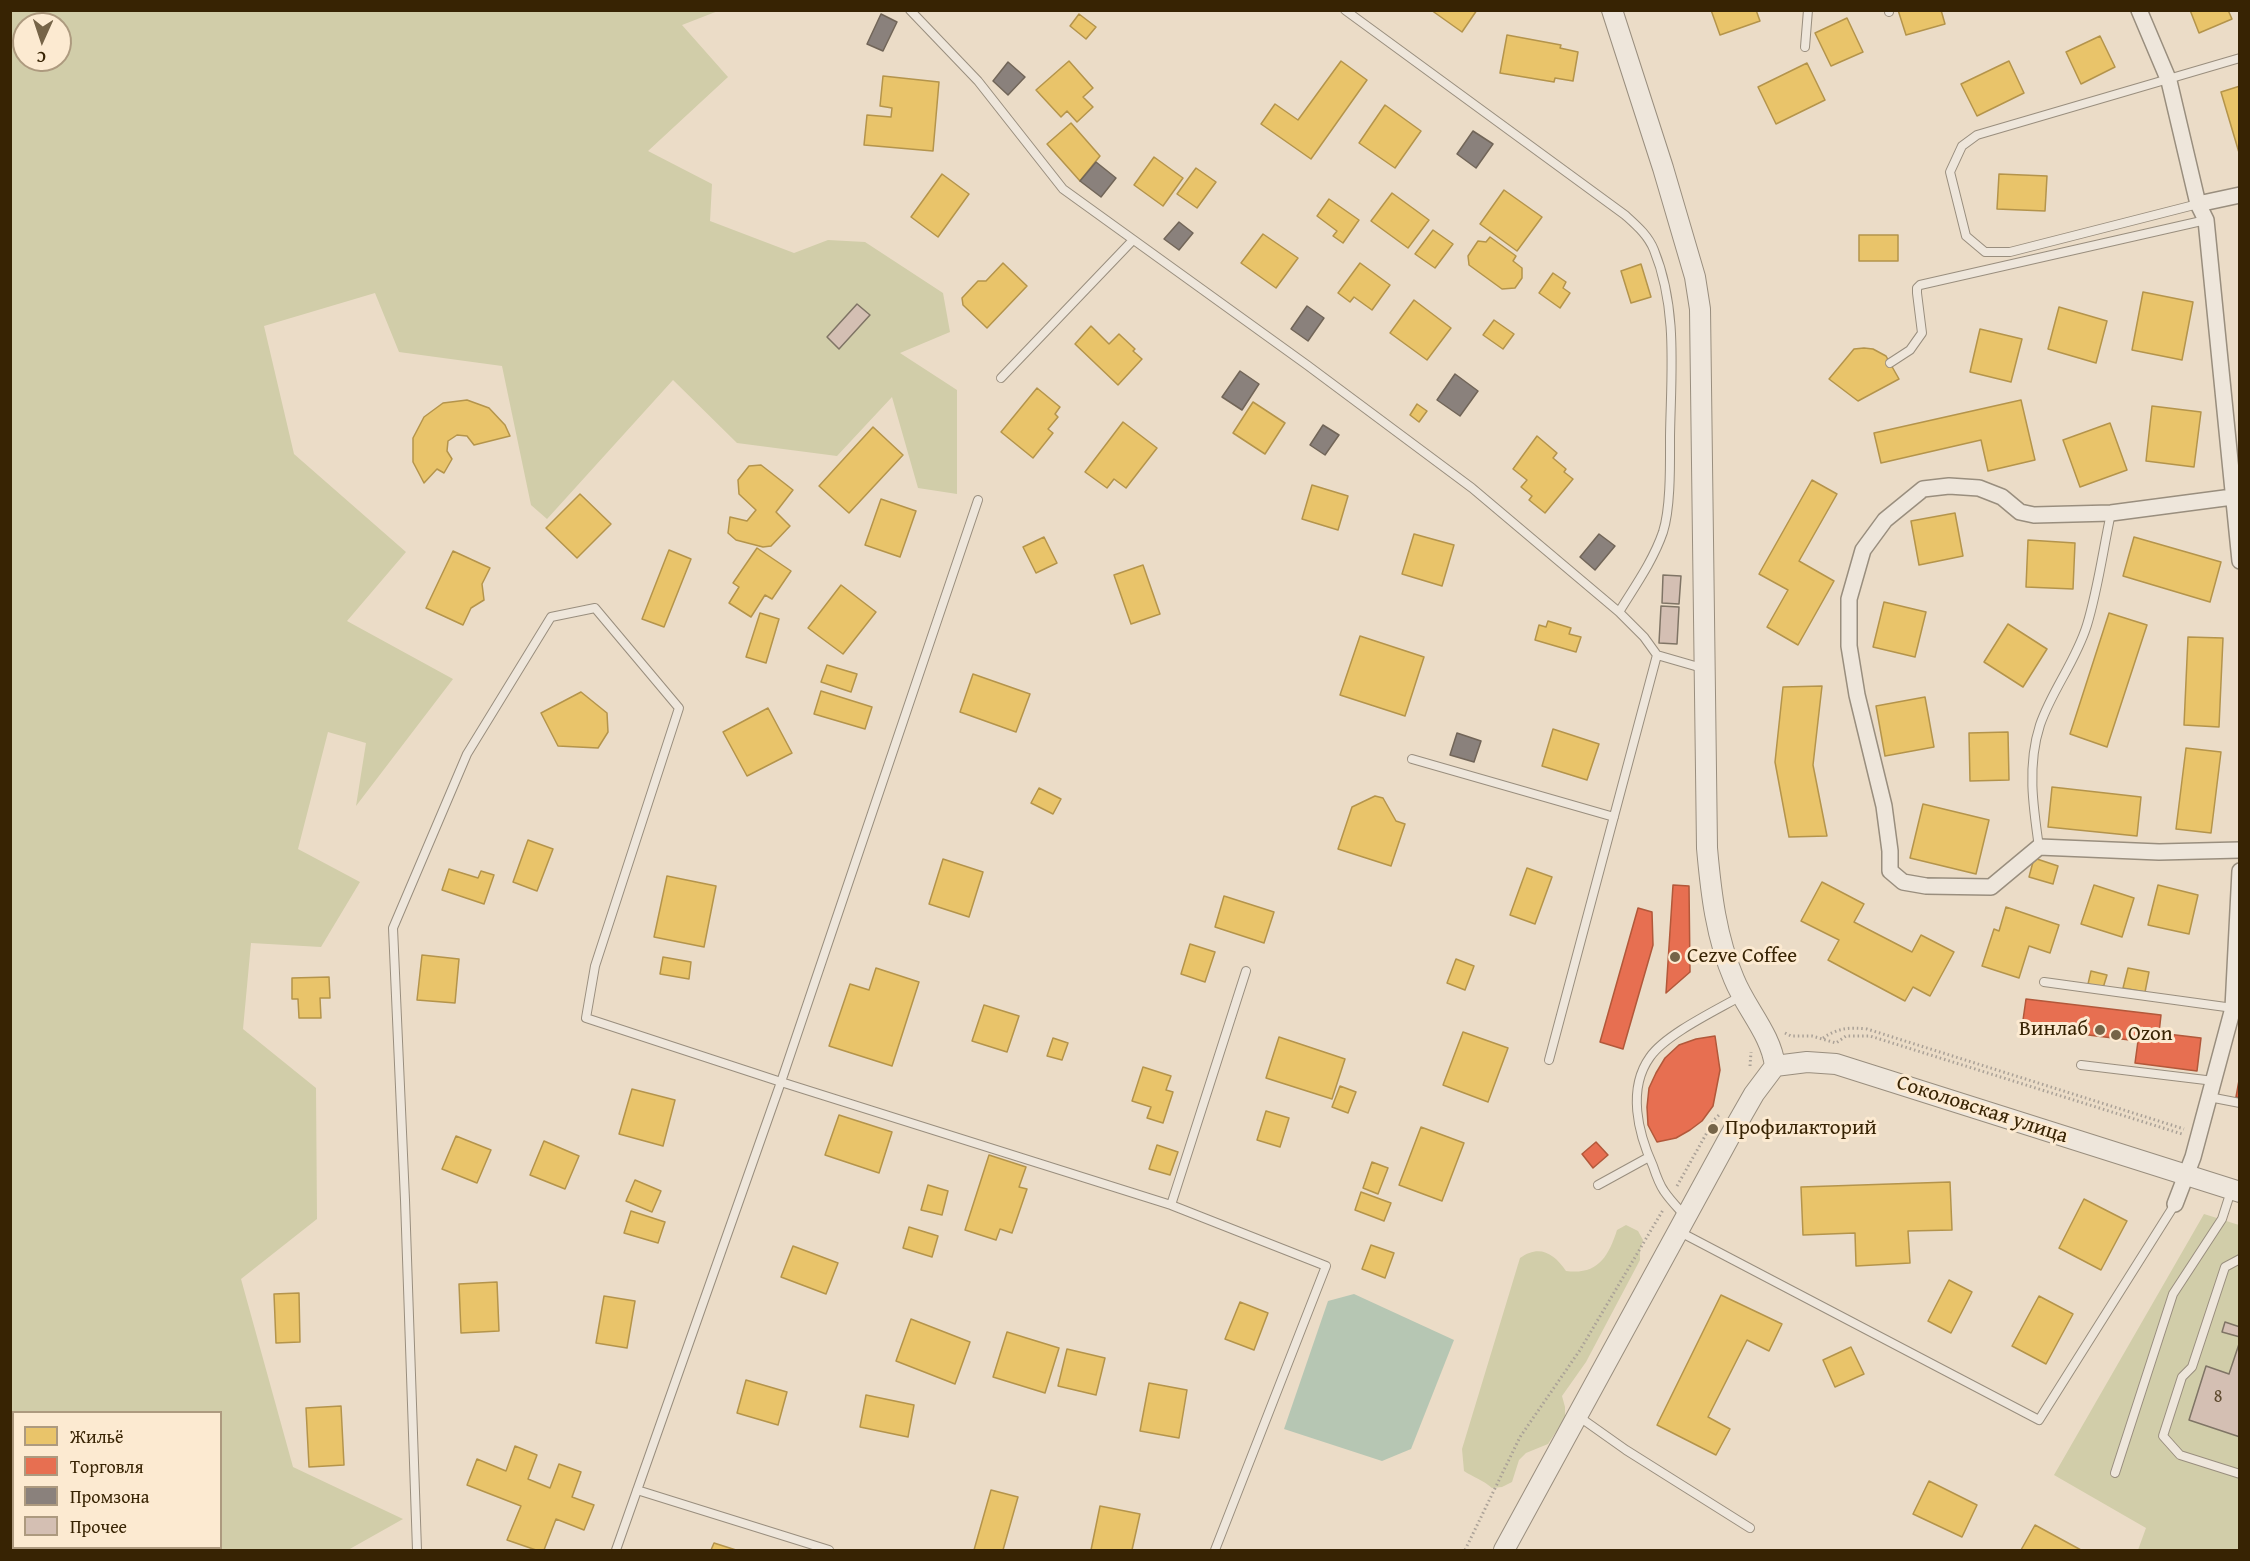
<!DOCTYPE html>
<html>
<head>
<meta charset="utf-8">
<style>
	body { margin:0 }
	#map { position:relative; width:2250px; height:1561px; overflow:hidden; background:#ebdcc7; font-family:"Gentium Book Plus",serif }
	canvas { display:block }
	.frame { position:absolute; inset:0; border:12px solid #372303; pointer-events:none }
	.legend { position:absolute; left:12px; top:1411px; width:210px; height:138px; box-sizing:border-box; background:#fcead1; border:2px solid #ad9a7f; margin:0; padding:8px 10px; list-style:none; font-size:18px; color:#372303 }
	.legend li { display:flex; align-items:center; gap:12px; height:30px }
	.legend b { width:30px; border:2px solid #ad9a7f }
	.north { position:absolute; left:12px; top:12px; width:60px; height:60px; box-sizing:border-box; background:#fcead1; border:2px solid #ad9a7f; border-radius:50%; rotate:183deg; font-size:16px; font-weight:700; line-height:24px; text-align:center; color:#372303 }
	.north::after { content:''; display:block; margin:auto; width:21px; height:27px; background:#766448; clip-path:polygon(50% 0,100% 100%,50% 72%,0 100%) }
</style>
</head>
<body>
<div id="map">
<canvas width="2250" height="1561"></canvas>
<div class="frame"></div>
<ul class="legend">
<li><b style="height:16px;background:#e9c46a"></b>Жильё</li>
<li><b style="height:16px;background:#e76f51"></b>Торговля</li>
<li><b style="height:16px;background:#8a817c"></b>Промзона</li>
<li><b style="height:16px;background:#d4bfb3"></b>Прочее</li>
</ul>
<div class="north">С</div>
</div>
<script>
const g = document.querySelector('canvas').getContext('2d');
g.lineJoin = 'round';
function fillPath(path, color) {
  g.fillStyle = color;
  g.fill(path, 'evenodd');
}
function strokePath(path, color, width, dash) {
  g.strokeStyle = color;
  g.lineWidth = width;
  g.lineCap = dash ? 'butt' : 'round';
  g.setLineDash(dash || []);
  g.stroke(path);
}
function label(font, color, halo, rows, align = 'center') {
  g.font = font + ' "Gentium Book Plus",serif';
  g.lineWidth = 6;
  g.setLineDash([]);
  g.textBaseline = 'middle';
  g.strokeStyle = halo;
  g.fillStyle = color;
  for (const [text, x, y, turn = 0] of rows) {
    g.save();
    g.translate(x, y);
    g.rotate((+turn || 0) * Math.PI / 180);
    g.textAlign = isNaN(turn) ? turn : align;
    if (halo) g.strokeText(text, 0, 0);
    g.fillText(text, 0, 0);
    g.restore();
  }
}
fillPath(new Path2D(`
	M10,11H718L682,25L728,77L648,151L712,184L710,221L794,253L828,240L865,242L943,293L950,332L900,353L957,390V494L918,488L892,397L837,456L737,443L673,380L547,519L531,505L502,366L399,352L375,293L264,326L294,454L406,552L347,621L453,679L356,806L366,743L328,732L298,849L360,882L321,947L251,943L243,1029L316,1088L317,1219L241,1279L293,1467L403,1519L348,1550H11ZM24,24H60V60H24ZM14,1412H220V1548H14Z
	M2204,1214L2239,1225V1550H2138L2146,1528L2054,1475Z
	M1626,1225L1638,1231L1643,1240L1640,1250V1260L1586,1362L1562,1396L1565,1407V1418L1548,1444L1526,1453L1519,1460L1512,1482L1502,1487L1492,1488C1483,1480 1473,1477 1464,1471L1462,1449L1520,1258C1539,1244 1554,1253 1566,1271C1597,1275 1608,1258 1617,1230Z`), '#d1cda9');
fillPath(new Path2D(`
	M1354,1294L1454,1340L1411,1449L1382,1461L1284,1429L1328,1301Z`), '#b6c6b3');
const homes = new Path2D(`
	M1431,10H1477L1462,32Z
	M1711,10H1756L1760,21L1720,35Z
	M1898,10H1941L1945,24L1906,35Z
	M2190,10H2228L2232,19L2199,33Z
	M1079,14L1096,27L1086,39L1070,26Z
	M1847,18L1863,52L1831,66L1815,33Z
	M1507,35L1561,45L1560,48L1578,52L1573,81L1555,78L1554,82L1500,73Z
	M2100,36L2115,67L2081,84L2066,52Z
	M1069,61L1093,88L1083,97L1093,107L1077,122L1067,111L1061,117L1036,90Z
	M1341,61L1367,80L1311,159L1261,124L1275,104L1298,120Z
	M2009,61L2024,93L1977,116L1961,84Z
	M1807,63L1825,100L1776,124L1758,87Z
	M883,76L939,82L933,151L864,145L867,115L891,117L892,108L880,106Z
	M2240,86V156L2221,92Z
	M1385,105L1421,131L1395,168L1359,143Z
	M1071,123L1100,156L1080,181L1047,144Z
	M1154,157L1183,178L1163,206L1134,185Z
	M1196,168L1216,182L1197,208L1177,194Z
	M942,174L969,194L938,237L911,217Z
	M1999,174L2047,176L2045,211L1997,209Z
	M1504,190L1542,217L1517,251L1480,224Z
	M1392,193L1429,220L1408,248L1371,221Z
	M1329,199L1359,220L1343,243L1333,236L1337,231L1317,216Z
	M1433,230L1453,244L1435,268L1415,254Z
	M1263,234L1298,258L1276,288L1241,263Z
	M1859,235H1898V261H1859Z
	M1490,237L1516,256L1513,261L1522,268V278L1515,288L1502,289L1469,265L1468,256L1478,241L1486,242Z
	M1003,263L1027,286L987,328L963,305L962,298L978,281H986Z
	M1360,263L1390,285L1372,310L1354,297L1350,302L1338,293Z
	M1641,264L1651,297L1631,303L1621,271Z
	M1553,273L1566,282L1563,288L1570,293L1560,308L1539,293Z
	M2143,292L2193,302L2182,360L2132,350Z
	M1414,300L1451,328L1427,360L1390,333Z
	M2059,307L2107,321L2096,363L2048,349Z
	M1494,320L1514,334L1503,349L1483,335Z
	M1091,326L1109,344L1119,334L1135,349L1133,351L1142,359L1118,385L1075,344Z
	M1980,329L2022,339L2011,382L1970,372Z
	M1864,348L1873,349L1886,356L1899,379L1858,401L1829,379L1854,349Z
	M1037,388L1060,407L1055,414L1058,417L1048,429L1053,433L1033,458L1001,432Z
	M467,400L489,408L505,425L510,436L474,445L467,436L457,435L448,441L447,451L452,459L444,473L437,469L424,483L413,462V438L424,417L443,403Z
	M2021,400L2035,460L1988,471L1981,440L1881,463L1874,433Z
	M1253,402L1285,423L1265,454L1233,433Z
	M1417,404L1427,411L1419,422L1410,415Z
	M2152,406L2201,412L2194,467L2146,461Z
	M1123,422L1157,448L1126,488L1114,479L1107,488L1085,472Z
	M2110,423L2127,470L2080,487L2063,440Z
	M873,427L903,455L849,513L819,486Z
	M1537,436L1557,453L1553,458L1566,469L1564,472L1573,479L1545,513L1529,500L1532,496L1521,487L1527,480L1513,469Z
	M761,465L793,490L776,512L790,526L771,546L763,547L736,540L728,533L730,517L747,521L756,510L739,494L738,480L749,466Z
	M1812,480L1837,494L1799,561L1834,581L1798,645L1767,627L1788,590L1759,574Z
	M1312,485L1348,496L1338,530L1302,519Z
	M580,494L611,524L577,558L546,528Z
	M881,499L916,511L900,557L865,545Z
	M1955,513L1963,556L1919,565L1911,521Z
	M1414,534L1454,545L1442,586L1402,574Z
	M1044,537L1057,563L1036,573L1023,547Z
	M2134,537L2221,562L2210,602L2123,576Z
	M2028,540L2075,543L2073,589L2026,587Z
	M757,548L791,571L772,599L765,595L751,617L729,603L739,587L733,583Z
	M669,550L691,559L664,627L642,619Z
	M453,551L490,568L482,584L484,600L471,608L463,625L426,608Z
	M1143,565L1160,614L1131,624L1114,575Z
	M841,585L876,612L843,654L808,628Z
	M1884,602L1926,612L1915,657L1873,647Z
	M760,613L779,619L766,663L746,657Z
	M2109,613L2147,625L2107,747L2070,734Z
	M1548,621L1571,628L1569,634L1581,637L1576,652L1535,640L1539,625L1546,627Z
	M2008,624L2047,649L2023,687L1984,662Z
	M1360,636L1424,657L1405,716L1340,695Z
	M2188,637L2223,638L2219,727L2184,725Z
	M827,665L857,674L851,692L821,682Z
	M973,674L1030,694L1016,732L960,712Z
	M1822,686L1813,765L1827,836L1789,837L1775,762L1783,687Z
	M821,691L872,707L865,729L814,714Z
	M581,692L607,713L608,732L598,748L558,746L541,713Z
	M1925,697L1934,747L1885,756L1876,706Z
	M768,708L792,753L747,776L723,732Z
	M1553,729L1599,744L1587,780L1542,766Z
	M2008,732L2009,780L1970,781L1969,733Z
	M2186,748L2221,752L2211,833L2176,829Z
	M2052,787L2141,797L2137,836L2048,827Z
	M1039,788L1061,799L1053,814L1031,803Z
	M1375,796L1383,798L1396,821L1405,824L1391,866L1338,849L1352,807Z
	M1923,804L1989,820L1976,874L1910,858Z
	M528,840L553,849L537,891L513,882Z
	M2034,858L2058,866L2053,884L2029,877Z
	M943,859L983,872L969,917L929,904Z
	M1527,868L1552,877L1535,924L1510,915Z
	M449,869L478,878L481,871L494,875L484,904L442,890Z
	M667,876L716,886L704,947L654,937Z
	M1822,882L1864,904L1854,922L1912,952L1921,935L1954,952L1930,996L1913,987L1905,1001L1828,960L1839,940L1801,921Z
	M2094,885L2134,898L2122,937L2081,924Z
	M2158,885L2198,895L2189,934L2148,925Z
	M1224,896L1274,912L1264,943L1215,927Z
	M2006,907L2059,925L2050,953L2029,946L2019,978L1982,966L1994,929L1999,931Z
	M1190,944L1215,952L1205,982L1181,974Z
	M422,955L459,959L455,1003L417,1000Z
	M663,957L691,962L689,979L660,974Z
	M1456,959L1474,966L1465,990L1447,983Z
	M876,968L919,982L892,1066L829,1046L850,984L869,990Z
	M2128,968L2149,972L2145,992L2123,988Z
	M2091,971L2107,975L2103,988L2088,984Z
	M329,977L330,998H320L321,1018H299L298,999H292V978Z
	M984,1005L1019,1016L1007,1052L972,1041Z
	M1463,1032L1508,1048L1488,1102L1443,1085Z
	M1279,1037L1345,1059L1332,1099L1266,1078Z
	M1053,1038L1068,1043L1062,1060L1047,1056Z
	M1143,1067L1171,1076L1166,1090L1173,1092L1163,1123L1147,1118L1151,1107L1132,1101Z
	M1340,1086L1356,1092L1348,1113L1332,1107Z
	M632,1089L675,1100L663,1146L619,1134Z
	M1266,1111L1289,1118L1280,1147L1257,1140Z
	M839,1115L892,1132L879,1173L825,1155Z
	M1421,1127L1464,1143L1442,1201L1399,1185Z
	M456,1136L491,1150L477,1183L442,1169Z
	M544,1141L579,1156L565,1189L530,1175Z
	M1157,1145L1178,1152L1170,1175L1149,1169Z
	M989,1155L1026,1167L1019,1187L1027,1189L1012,1233L1000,1229L996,1240L965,1230Z
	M1372,1162L1388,1168L1378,1194L1363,1188Z
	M635,1180L661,1191L652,1212L626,1201Z
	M1950,1182L1952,1230L1908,1231L1910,1263L1856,1266L1855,1233L1803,1235L1801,1187Z
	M928,1185L948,1191L942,1215L921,1210Z
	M1361,1192L1391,1203L1384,1221L1355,1210Z
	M2084,1199L2127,1221L2101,1270L2059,1248Z
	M631,1211L665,1222L658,1243L624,1233Z
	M909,1227L938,1236L932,1257L903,1248Z
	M1371,1245L1394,1253L1385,1278L1362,1269Z
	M793,1246L838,1263L826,1294L781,1277Z
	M1949,1280L1972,1292L1951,1333L1928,1321Z
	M497,1282L499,1331L461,1333L459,1284Z
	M299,1293L300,1342L276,1343L274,1294Z
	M1721,1295L1782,1324L1769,1351L1747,1340L1708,1417L1730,1429L1716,1455L1657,1425Z
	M604,1296L635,1301L627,1348L596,1343Z
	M2039,1296L2073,1314L2046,1364L2012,1346Z
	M1240,1302L1268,1313L1254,1350L1225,1339Z
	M911,1319L970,1342L955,1384L896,1361Z
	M1007,1332L1059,1348L1045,1393L993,1377Z
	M1851,1347L1864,1374L1835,1387L1823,1360Z
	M1067,1349L1105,1358L1096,1395L1058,1386Z
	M746,1380L787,1392L778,1425L737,1413Z
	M1149,1383L1187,1390L1179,1438L1140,1431Z
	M866,1395L914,1405L908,1437L860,1427Z
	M341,1406L344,1465L309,1467L306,1408Z
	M515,1446L537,1455L528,1479L550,1488L559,1464L581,1472L572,1497L594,1505L584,1530L556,1519L544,1550H536L507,1540L521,1506L467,1485L477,1459L506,1471Z
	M1929,1481L1977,1505L1962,1537L1913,1514Z
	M991,1490L1018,1497L1003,1550H974Z
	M1100,1506L1140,1514L1132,1550H1091Z
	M2035,1525L2081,1550H2021Z
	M714,1543L736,1550H711Z`);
fillPath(homes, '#e9c46a');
strokePath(homes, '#b4944b', 1.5);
const shops = new Path2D(`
	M1673,885L1689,886L1690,972L1666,993Z
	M1638,908L1652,912L1653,945L1623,1049L1600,1042Z
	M2026,999L2161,1015L2159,1033L2201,1038L2197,1071L2135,1063L2138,1041L2022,1027Z
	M1715,1036L1720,1070L1713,1106L1702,1121L1690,1130L1676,1138L1657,1142L1648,1125L1647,1107L1649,1088L1656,1073L1665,1058L1679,1045L1696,1039Z
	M2240,1075V1098L2236,1097Z
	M1596,1142L1608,1155L1593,1168L1582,1154Z`);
fillPath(shops, '#e76f51');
strokePath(shops, '#b2583a', 1.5);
const industry = new Path2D(`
	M881,14L897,22L883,51L867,44Z
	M1008,62L1025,77L1008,95L993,81Z
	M1473,131L1493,144L1476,168L1457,154Z
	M1096,162L1116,178L1101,197L1080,181Z
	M1179,222L1193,233L1179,250L1164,239Z
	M1307,306L1324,318L1308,341L1291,329Z
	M1240,371L1259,384L1242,410L1222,397Z
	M1455,374L1478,391L1460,416L1437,400Z
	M1323,425L1339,435L1325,455L1310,445Z
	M1599,534L1615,546L1595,570L1580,557Z
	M1457,733L1481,741L1474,762L1450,755Z`);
fillPath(industry, '#8a817c');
strokePath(industry, '#716558', 1.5);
const building = new Path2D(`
	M857,304L870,315L839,349L827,337Z
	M1663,575L1681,576L1679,604L1662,603Z
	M1661,606L1679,607L1677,644L1659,643Z
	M2225,1322L2240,1327V1337L2222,1332Z
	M2240,1341V1437L2189,1420L2206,1366L2229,1374Z`);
fillPath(building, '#d4bfb3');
strokePath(building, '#7f7465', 1.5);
const service = new Path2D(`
	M910,10L978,81L1063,189L1307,365L1472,488L1619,612L1644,637L1657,655L1702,668
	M1345,10L1625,215C1636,225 1648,235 1654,250C1678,309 1671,373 1670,436C1670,462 1671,507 1663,532C1653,561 1635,586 1619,612
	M1889,10V12
	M1805,47L1808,10
	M2198,204L2010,252H1985L1966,236L1950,172L1962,146L1977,135L2240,58
	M1890,363L1910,350L1922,333L1917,293V288L1920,285L2206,220
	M1001,378L1133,240
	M1412,759L1614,817
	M2039,847C2033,806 2027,765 2040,725C2052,690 2076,661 2087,625C2098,589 2103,550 2111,513
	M2044,982L2233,1008
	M1549,1060L1657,655
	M2081,1065L2214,1081
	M2209,1097L2240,1103
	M1598,1185L1649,1157
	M1171,1205L1326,1266L1215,1550
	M1685,1216C1678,1208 1670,1200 1664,1191C1659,1184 1656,1175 1653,1166C1638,1133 1627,1089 1650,1057C1666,1034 1717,1010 1741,996
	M1680,1232L2039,1420L2175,1204
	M2240,1259L2225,1267L2192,1367L2182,1377L2163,1436L2180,1455L2240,1474
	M1578,1416L1626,1450L1750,1528
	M2115,1473L2173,1294L2222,1219L2231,1191
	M637,1490L829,1550
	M417,1550L405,1200L393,928L467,754L551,617L595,608L679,708L595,966L586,1018L781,1082L1171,1205L1246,971
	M616,1550L781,1082L978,500`);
const minor = new Path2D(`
	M2139,10L2169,81L2198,204L2206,220L2240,561
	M2198,204L2240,195
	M2240,496L2111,513L2034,515L2020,512L2002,497L1979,488L1949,486L1923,489L1885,520L1863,550L1849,599V646L1857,695L1884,806L1890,851V871L1903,882L1926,886L1991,887L2039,847L2159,852L2240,850
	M2175,1204L2193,1157L2233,1008L2240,871`);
const tertiary = new Path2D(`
	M1775,1066L1807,1062L1836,1064L2240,1192
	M1504,1550L1730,1136L1754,1094L1775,1066C1771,1034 1746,1009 1734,979C1716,937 1711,893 1707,848L1700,309L1695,277L1663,168L1612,10`);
strokePath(service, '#998e7e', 10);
strokePath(minor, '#998e7e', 18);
strokePath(tertiary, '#998e7e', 22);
strokePath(new Path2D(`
	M1785,1033L1791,1036H1812L1836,1043L1846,1036H1870L2182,1134
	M1823,1038C1838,1028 1849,1027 1867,1029L2184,1129
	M1750,1066L1751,1052
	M1677,1186L1714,1120L1719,1115
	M1465,1550L1520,1437L1580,1350L1663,1210`), '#aaa197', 3, [1.5, 3]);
strokePath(service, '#eee6db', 8);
strokePath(minor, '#eee6db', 15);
strokePath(tertiary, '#eee6db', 20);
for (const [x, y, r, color] of [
	[1675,957,6,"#766448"],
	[2100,1030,6,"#766448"],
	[2116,1035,6,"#766448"],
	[1713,1129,6,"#766448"]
]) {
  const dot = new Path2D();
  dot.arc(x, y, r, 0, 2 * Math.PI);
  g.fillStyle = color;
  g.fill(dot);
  strokePath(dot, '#fcead1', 2);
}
label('18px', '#5e4a2f', null, [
	["8",2218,1397]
]);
label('21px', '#372303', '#fcead1', [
	["Cezve Coffee",1687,957],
	["Винлаб",2088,1030,"right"],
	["Ozon",2128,1035],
	["Профилакторий",1725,1129]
], 'left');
label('21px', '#372303', '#fcead1', [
	["Соколовская улица",1982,1110,18]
]);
</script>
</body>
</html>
